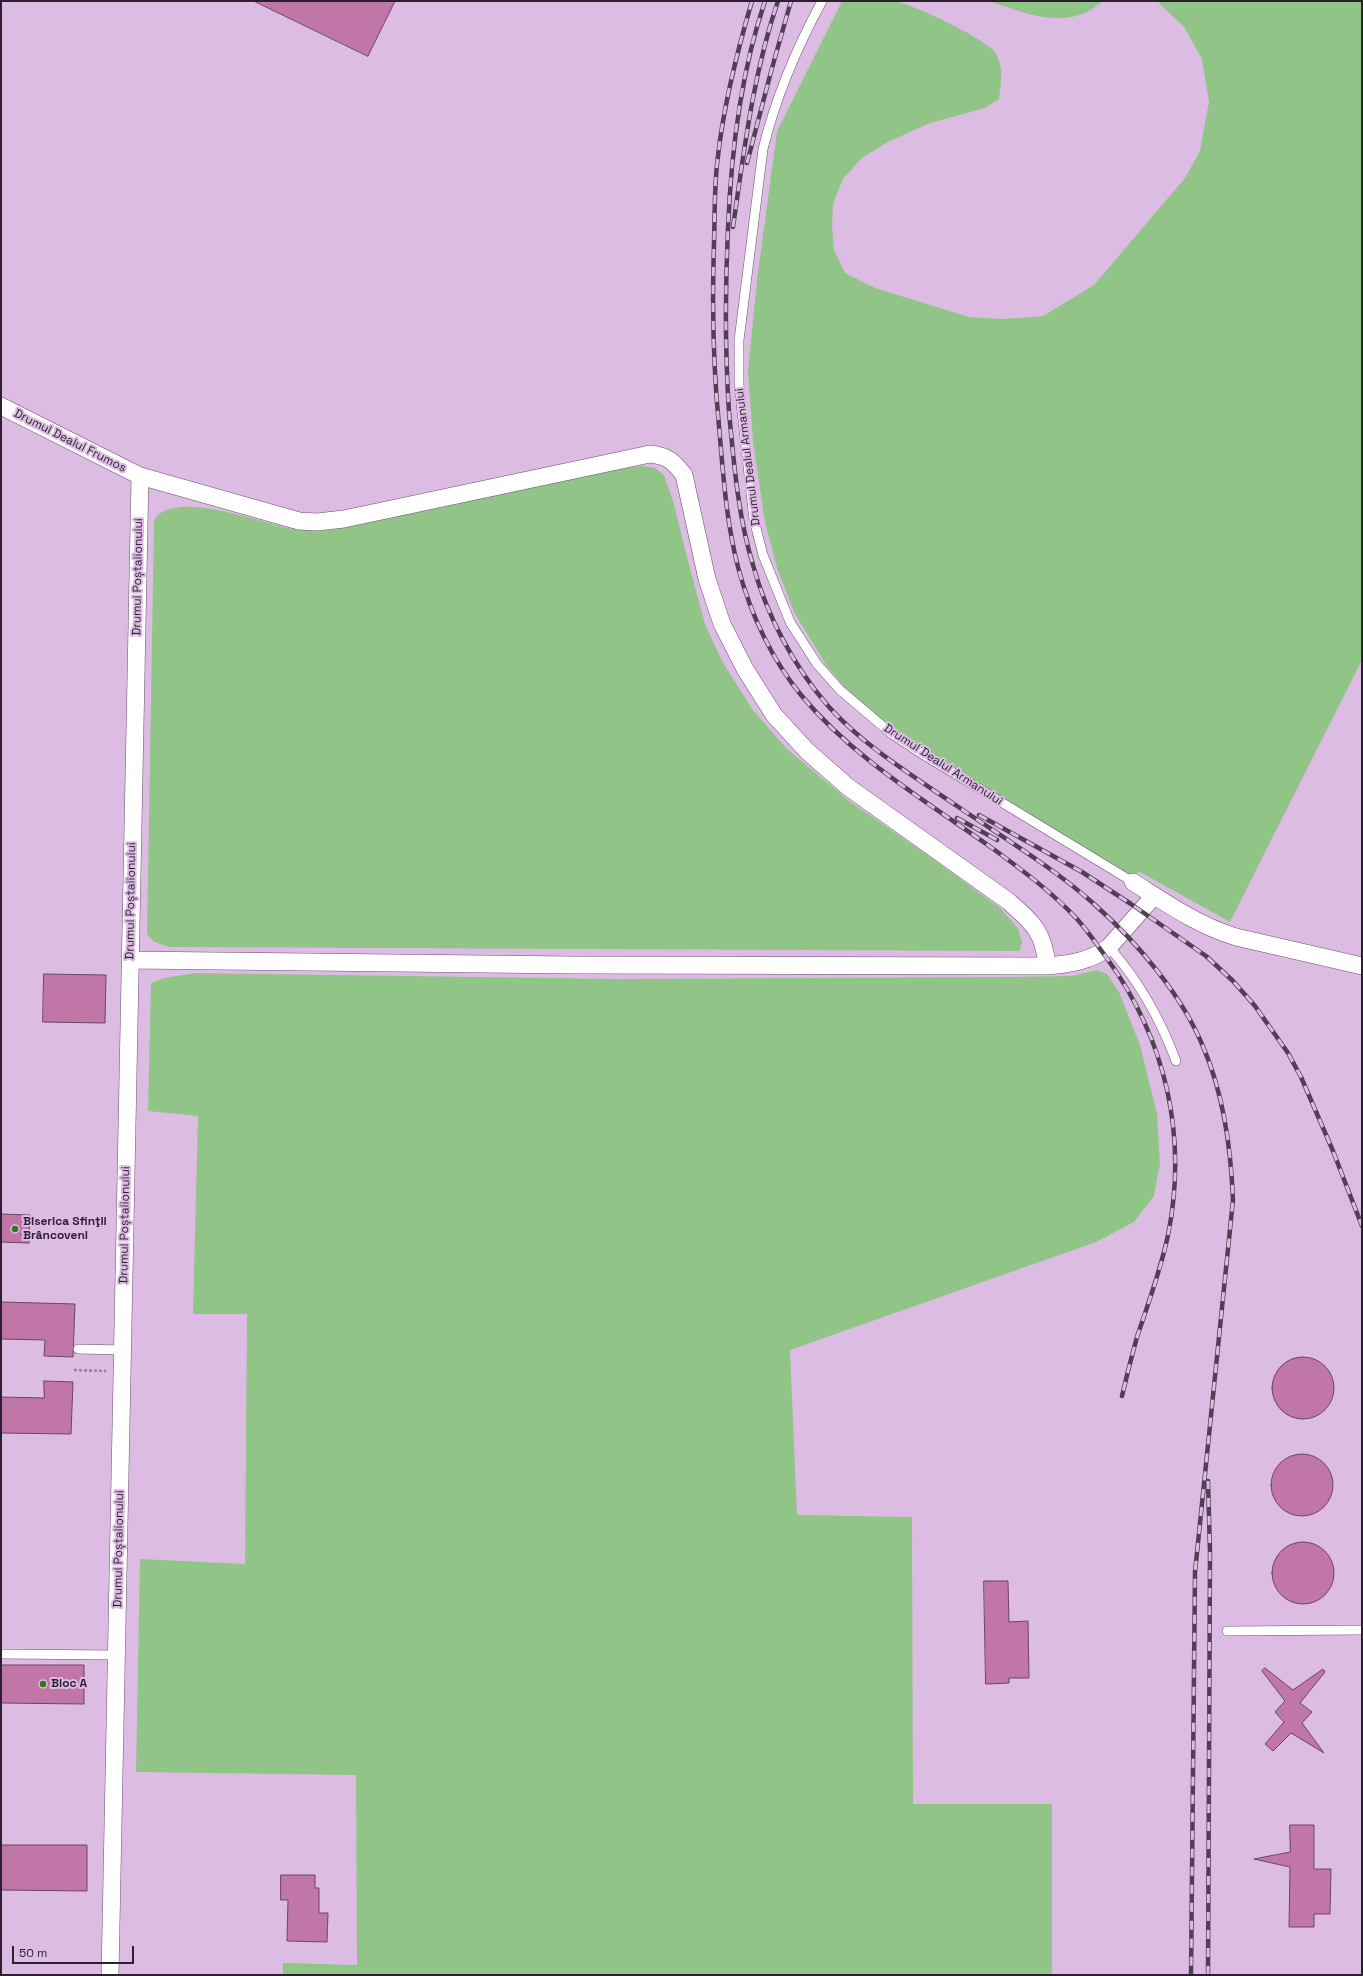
<!DOCTYPE html>
<html>
<head>
<meta charset="utf-8">
<style>
	body { margin:0 }
	#map { position:relative; width:1363px; height:1976px; overflow:hidden; background:#ddbce4; font-family:"Space Grotesk",sans-serif }
	canvas { display:block }
	.frame { position:absolute; inset:0; border:2px solid #2c1f2e; pointer-events:none }
	.scale { position:absolute; left:12px; top:1946px; width:122px; height:18px; box-sizing:border-box; border:2px solid #2c1f2e; border-top:0; padding-left:5px; font-size:12px; line-height:14px; white-space:nowrap; color:#2c1f2e; -webkit-text-stroke:3px #ddbce4; paint-order:stroke }
</style>
</head>
<body>
<div id="map">
<canvas width="1363" height="1976"></canvas>
<div class="frame"></div>
<div class="scale">50 m</div>
</div>
<script>
const g = document.querySelector('canvas').getContext('2d');
g.lineJoin = 'round';
function fillPath(path, color) {
  g.fillStyle = color;
  g.fill(path, 'evenodd');
}
function strokePath(path, color, width, dash) {
  g.strokeStyle = color;
  g.lineWidth = width;
  g.lineCap = dash ? 'butt' : 'round';
  g.setLineDash(dash || []);
  g.stroke(path);
}
function label(font, color, halo, rows, align = 'center') {
  g.font = font + ' "Space Grotesk",sans-serif';
  g.lineWidth = 4;
  g.setLineDash([]);
  g.textBaseline = 'middle';
  g.strokeStyle = halo;
  g.fillStyle = color;
  for (const [text, x, y, turn = 0] of rows) {
    g.save();
    g.translate(x, y);
    g.rotate((+turn || 0) * Math.PI / 180);
    g.textAlign = isNaN(turn) ? turn : align;
    if (halo) g.strokeText(text, 0, 0);
    g.fillText(text, 0, 0);
    g.restore();
  }
}
fillPath(new Path2D(`
	M842,1C858,1 877,0 894,1C911,3 989,40 996,54C1004,68 1001,83 999,99L985,108L930,123L886,143L862,158L843,179L833,204L832,225L834,250L845,273L875,288L969,317L1004,319L1043,316L1094,285L1185,178L1200,151L1209,102L1202,59L1184,27L1157,1H1362V660L1230,922L1140,872L1132,876L905,738L853,697L826,665L794,612L777,568L765,522L753,442L748,371L757,280L777,131Z
	M989,1H1103C1096,6 1088,13 1079,15C1050,25 1017,10 989,1Z
	M641,466L655,468L664,475L674,504L688,561L705,624L722,661L752,709L786,748L849,801L933,859L1000,908L1018,928L1022,943L1019,951L169,947L154,942L147,934L154,521C155,519 157,515 159,514C186,494 257,521 288,528C302,531 316,531 331,530L623,468Z
	M1097,970L1107,974L1119,992L1140,1045L1157,1114L1160,1164L1154,1196L1134,1222L1096,1242L790,1350L797,1515L912,1517L913,1804H1052V1975H283V1963L357,1965L356,1775L136,1772L140,1559L245,1564L247,1314H193L198,1116L148,1111L151,983L164,978L195,973L620,979L1005,977L1072,976Z`), '#91c587');
const building = new Path2D(`
	M254,1H395L368,56Z
	M44,974L106,975L105,1023L43,1022Z
	M1,1214L30,1215L29,1243L1,1242Z
	M1,1302L75,1304L73,1357L44,1356L45,1340L1,1339Z
	M1272 1388a31 31 0 1 1 62 0a31 31 0 1 1-62 0Z
	M44,1381L73,1382L71,1434L1,1433V1397L44,1398Z
	M1271 1485a31 31 0 1 1 62 0a31 31 0 1 1-62 0Z
	M1272 1573a31 31 0 1 1 62 0a31 31 0 1 1-62 0Z
	M984,1581H1008L1009,1622L1028,1621L1029,1678H1009V1683L986,1684Z
	M1,1665H84V1704L1,1703Z
	M1265,1668L1293,1690L1323,1669L1325,1672L1300,1703L1312,1712L1302,1723L1324,1753L1291,1733L1273,1751L1265,1744L1284,1722L1275,1712L1285,1701L1262,1671Z
	M1290,1825H1314V1869H1331L1330,1914H1314V1927H1289L1290,1867L1254,1859L1290,1852Z
	M1,1845H87V1891L1,1890Z
	M281,1875H315V1888H319V1913H328L327,1942L287,1941L288,1900H281Z`);
fillPath(building, '#c176a8');
strokePath(building, '#6c455f', 1);
const service = new Path2D(`
	M822,1C796,49 776,96 763,149L739,340V385L754,520L763,555L790,622L817,664L840,690L892,734L927,757L1133,882
	M1109,947C1139,981 1160,1018 1176,1061
	M78,1349L123,1350
	M1227,1631L1362,1630
	M1,1654L117,1655`);
const minor = new Path2D(`
	M1,406L140,476L299,521L317,522L344,519L650,454C668,456 673,461 684,475L707,579L722,624L745,669L774,715L807,751L848,787L1008,901C1033,923 1044,932 1047,966
	M1133,882C1166,903 1197,925 1236,937L1362,966
	M130,960L573,965L1047,966C1070,964 1091,961 1109,947L1154,896
	M110,1975L140,476`);
strokePath(service, '#694d6f', 10);
strokePath(minor, '#694d6f', 18);
strokePath(new Path2D(`
	M74,1370L106,1371`), '#967d9b', 2.5, [3, 2]);
strokePath(service, '#fff', 9);
strokePath(minor, '#fff', 17);
const rail = new Path2D(`
	M752,1C737,52 724,103 718,156C714,185 715,214 714,243C712,304 713,365 719,426C723,472 726,521 738,567C750,612 771,658 801,695C853,758 926,801 992,848C1022,870 1052,892 1077,919C1088,931 1097,945 1106,957C1166,1039 1188,1136 1168,1235C1161,1269 1149,1301 1138,1334C1132,1354 1127,1375 1122,1396
	M765,1C740,75 731,152 728,229C725,291 725,351 729,412C734,464 738,516 753,565C767,616 794,667 829,707C864,746 913,776 957,806C1002,837 1054,868 1094,904C1137,942 1183,996 1204,1049C1224,1096 1231,1149 1233,1200L1195,1572L1191,1975
	M747,163L772,68L791,1
	M733,227C744,151 753,74 778,1
	M979,815L1082,872L1131,904L1206,956L1233,981L1255,1006L1288,1053L1301,1077L1333,1151L1362,1226
	M957,818L997,840
	M1208,1975L1210,1552L1208,1481`);
strokePath(rail, '#513f54', 4.5);
strokePath(rail, '#ddbce4', 3, [9]);
for (const [x, y, r, color] of [
	[15,1229,4,"#2d761b"],
	[43,1684,4,"#2d761b"]
]) {
  const dot = new Path2D();
  dot.arc(x, y, r, 0, 2 * Math.PI);
  g.fillStyle = color;
  g.fill(dot);
  strokePath(dot, '#ddbce4', 1.5);
}
label('12px', '#2c1f2e', '#ddbce4', [
	["Drumul Dealul Frumos",70,441,27],
	["Drumul Dealul Armanului",748,457,-97],
	["Drumul Poștalionului",138,577,-89],
	["Drumul Dealul Armanului",943,765,33],
	["Drumul Poștalionului",131,901,-89],
	["Drumul Poștalionului",125,1225,-89],
	["Drumul Poștalionului",119,1549,-89]
]);
label('bold 12px', '#2c1f2e', '#ddbce4', [
	["Biserica Sfinţii",23,1222],
	["Brâncoveni",23,1236],
	["Bloc A",51,1684]
], 'left');
</script>
</body>
</html>
